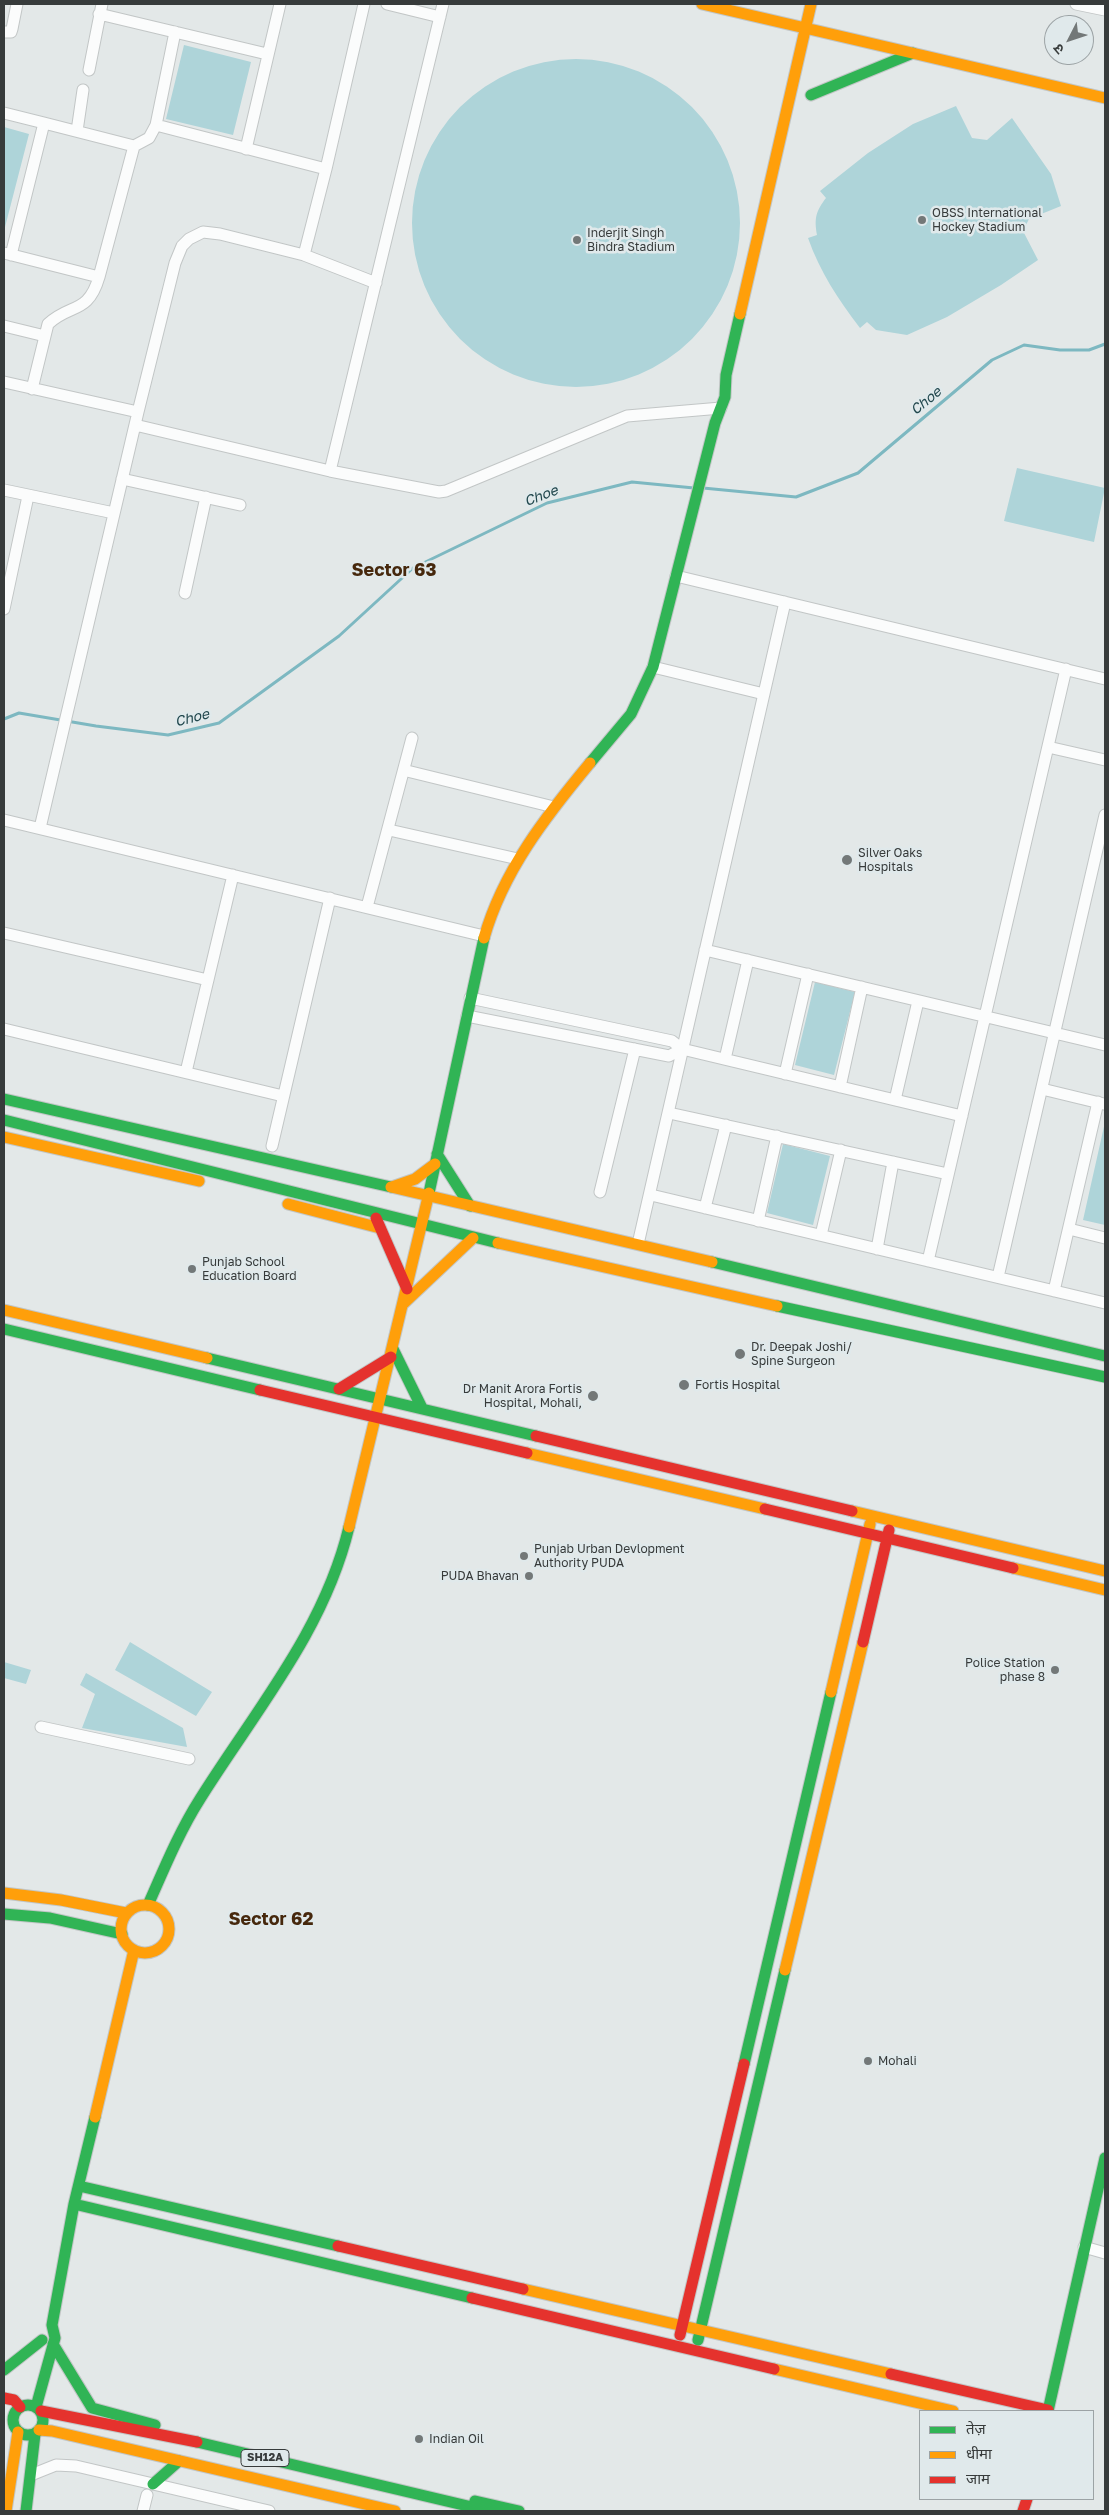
<!DOCTYPE html>
<html>
<head>
<meta charset="utf-8">
<style>
	body { margin:0 }
	#map { position:relative; width:1109px; height:2515px; overflow:hidden; background:#e3e8e8; font-family:"Golos Text","Noto Sans Devanagari",sans-serif }
	canvas { display:block }
	.frame { position:absolute; inset:0; border:5px solid #373b3b; pointer-events:none }
	.legend { position:absolute; left:919px; top:2410px; width:175px; height:90px; box-sizing:border-box; background:#e0e9eb; border:1px solid #9ca3a5; margin:0; padding:6px 9px; list-style:none; font-size:15px; color:#373b3b }
	.legend li { display:flex; align-items:center; gap:10px; height:25px }
	.legend b { width:25px; border:1px solid #9ca3a5 }
	.north { position:absolute; left:1044px; top:15px; width:50px; height:50px; box-sizing:border-box; background:#e0e9eb; border:1px solid #9ca3a5; border-radius:50%; rotate:229deg; font-size:14px; font-weight:700; line-height:20px; text-align:center; color:#373b3b }
	.north::after { content:''; display:block; margin:auto; width:18px; height:22px; background:#737878; clip-path:polygon(50% 0,100% 100%,50% 72%,0 100%) }
</style>
</head>
<body>
<div id="map">
<canvas width="1109" height="2515"></canvas>
<div class="frame"></div>
<ul class="legend">
<li><b style="height:6px;background:#30b455"></b>तेज़</li>
<li><b style="height:6px;background:#ff9f0a"></b>धीमा</li>
<li><b style="height:6px;background:#e5322d"></b>जाम</li>
</ul>
<div class="north">उ</div>
</div>
<script>
const g = document.querySelector('canvas').getContext('2d');
g.lineJoin = 'round';
function fillPath(path, color) {
  g.fillStyle = color;
  g.fill(path, 'evenodd');
}
function strokePath(path, color, width, dash) {
  g.strokeStyle = color;
  g.lineWidth = width;
  g.lineCap = dash ? 'butt' : 'round';
  g.setLineDash(dash || []);
  g.stroke(path);
}
function label(font, color, halo, rows, align = 'center') {
  g.font = font + ' "Golos Text",sans-serif';
  g.lineWidth = 5;
  g.setLineDash([]);
  g.textBaseline = 'middle';
  g.strokeStyle = halo;
  g.fillStyle = color;
  for (const [text, x, y, turn = 0] of rows) {
    g.save();
    g.translate(x, y);
    g.rotate((+turn || 0) * Math.PI / 180);
    g.textAlign = isNaN(turn) ? turn : align;
    if (halo) g.strokeText(text, 0, 0);
    g.fillText(text, 0, 0);
    g.restore();
  }
}
fillPath(new Path2D(`
	M184,45L251,62L233,135L166,119Z
	M412 223a164 164 0 1 1 328 0a164 164 0 1 1-328 0Z
	M956,106L972,138L987,140L1012,118L1051,174L1061,206L1029,219L1023,231L1038,260L1001,285L947,317L907,335L876,330L867,322L860,328C838,299 820,272 808,238L817,235C814,218 816,211 826,198L820,191L868,153L913,124Z
	M4,127L29,134L4,231Z
	M1017,468L1105,488L1094,542L1004,521Z
	M815,982L855,992L834,1075L795,1065Z
	M1105,1122V1225L1083,1220Z
	M783,1144L830,1156L813,1225L767,1213Z
	M130,1642L212,1692L196,1716L115,1670Z
	M4,1662L31,1670L26,1684L4,1678Z
	M86,1673L183,1728L187,1747L82,1728L95,1694L80,1685Z`), '#aed4d9');
strokePath(new Path2D(`
	M703,488L796,497L858,473L992,360L1024,345L1060,350H1089L1105,344
	M4,719L19,713L96,726L168,735L219,723L339,636L413,568L547,503L632,482L694,488`), '#7db8c1', 3);
const street = new Path2D(`
	M387,4L440,17
	M1076,4L1105,10
	M99,14L267,54
	M4,32H11L12,29L17,4
	M89,70L102,4
	M4,113L44,123L11,255
	M44,123L134,146L99,277
	M156,125L326,169
	M77,131L83,90
	M134,146L149,138L156,125L175,32
	M246,149L280,4
	M4,253L99,277C88,315 70,303 48,324L32,389
	M304,255L326,169L364,4
	M4,326L45,336
	M4,382L138,412
	M135,425L330,471L439,492L446,491L627,416L721,408
	M330,471L443,4
	M122,479L240,505
	M4,490L114,513
	M676,576L1105,679
	M185,593L206,497
	M4,609L28,496
	M653,667L764,694
	M1048,747L1105,760
	M403,772L412,738
	M4,820L484,936
	M40,828L138,412L175,263L182,246L189,239L203,232L220,234L304,255L376,283
	M389,830L518,859
	M367,907L403,772L407,771L554,807
	M4,933L208,980
	M705,950L1105,1045
	M470,998L672,1041L682,1049L962,1116
	M467,1016L669,1056L682,1049
	M4,1029L283,1096
	M725,1059L748,960
	M186,1072L233,875
	M785,1074L808,974
	M840,1087L862,987
	M1042,1089L1104,1104
	M895,1100L918,1001
	M669,1113L948,1174
	M272,1146L330,898
	M600,1192L635,1049
	M651,1195L1105,1303
	M705,1208L726,1125
	M758,1221L777,1136
	M1069,1229L1105,1238
	M821,1235L841,1150
	M638,1244L785,602
	M877,1249L893,1162
	M928,1261L1066,669
	M998,1277L1105,815
	M1054,1291L1098,1102
	M41,1727L189,1759
	M1084,2247L1105,2253
	M31,2475L56,2465L76,2466L269,2511
	M143,2511L147,2495`);
const fast = new Path2D(`
	M811,95L913,53
	M590,763L631,714L653,667L715,423L725,397L726,375L740,314
	M4,1099L391,1187
	M4,1120L498,1243
	M437,1154L470,1206
	M429,1193L484,938
	M712,1262L1105,1356
	M777,1306L1105,1377
	M4,1329L260,1390
	M393,1349L422,1408
	M207,1358L536,1436
	M148,1905C164,1869 179,1832 200,1799C255,1711 324,1631 349,1527
	M4,1914L50,1918L122,1934
	M744,2064L831,1692
	M79,2186L338,2246
	M74,2204L472,2298
	M698,2340L785,1970
	M53,2344L92,2408L155,2425
	M4,2370L42,2340
	M13 2420a15 15 0 1 1 30 0a15 15 0 1 1-30 0Z
	M36,2407L55,2338L52,2325L74,2204L95,2117
	M1048,2411L1105,2158
	M197,2442L489,2511
	M153,2484L179,2461
	M475,2501L519,2511
	M26,2511L35,2434`);
const slow = new Path2D(`
	M702,4L1105,98
	M740,314L811,4
	M484,938C503,871 546,816 590,763
	M4,1137L199,1181
	M391,1187L712,1262
	M392,1187L415,1179L435,1164
	M288,1204L380,1228
	M498,1243L777,1306
	M403,1304L473,1238
	M4,1310L207,1358
	M527,1453L765,1509
	M852,1511L1105,1571
	M349,1527L429,1193
	M1013,1568L1105,1590
	M831,1692L870,1524
	M4,1893L61,1900L126,1913
	M121 1929a24 24 0 1 1 48 0a24 24 0 1 1-48 0Z
	M785,1970L863,1642
	M95,2117L134,1950
	M523,2289L891,2374
	M774,2369L953,2411
	M39,2430L52,2431L395,2511
	M4,2505L6,2509
	M6,2511L18,2432`);
const jam = new Path2D(`
	M376,1218L407,1289
	M339,1389L391,1357
	M260,1390L527,1453
	M536,1436L852,1511
	M765,1509L1013,1568
	M863,1642L889,1530
	M338,2246L523,2289
	M472,2298L774,2369
	M680,2335L744,2064
	M891,2374L1048,2410
	M4,2398L14,2400L20,2407
	M41,2411L197,2442
	M1023,2511L1027,2499`);
strokePath(street, '#c2c6c6', 13);
strokePath(fast, '#c2c6c6', 13);
strokePath(slow, '#c2c6c6', 13);
strokePath(jam, '#c2c6c6', 13);
strokePath(street, '#fbfcfc', 11);
strokePath(fast, '#30b455', 11);
strokePath(slow, '#ff9f0a', 11);
strokePath(jam, '#e5322d', 11);
for (const [x, y, r, color] of [
	[922,220,5,"#737878"],
	[577,240,5,"#737878"],
	[847,860,6,"#737878"],
	[192,1269,5,"#737878"],
	[740,1354,6,"#737878"],
	[684,1385,6,"#737878"],
	[593,1396,6,"#737878"],
	[524,1556,5,"#737878"],
	[529,1576,5,"#737878"],
	[1055,1670,5,"#737878"],
	[868,2061,5,"#737878"],
	[419,2439,5,"#737878"]
]) {
  const dot = new Path2D();
  dot.arc(x, y, r, 0, 2 * Math.PI);
  g.fillStyle = color;
  g.fill(dot);
  strokePath(dot, '#e0e9eb', 2);
}
for (const [x, y, w] of [
	[265,2458,48]
]) {
  const box = new Path2D();
  box.roundRect(x - w / 2, y - 8.5, w, 17, 4);
  g.fillStyle = '#e0e9eb';
  g.fill(box);
  strokePath(box, '#373b3b', 1);
}
label('bold 11px', '#373b3b', null, [
	["SH12A",265,2458]
]);
label('12px', '#373b3b', '#e0e9eb', [
	["OBSS International",932,213],
	["Hockey Stadium",932,227],
	["Inderjit Singh",587,233],
	["Bindra Stadium",587,247],
	["Silver Oaks",858,853],
	["Hospitals",858,867],
	["Punjab School",202,1262],
	["Education Board",202,1276],
	["Dr. Deepak Joshi/",751,1347],
	["Spine Surgeon",751,1361],
	["Fortis Hospital",695,1385],
	["Dr Manit Arora Fortis",582,1389,"right"],
	["Hospital, Mohali,",582,1403,"right"],
	["Punjab Urban Devlopment",534,1549],
	["Authority PUDA",534,1563],
	["PUDA Bhavan",519,1576,"right"],
	["Police Station",1045,1663,"right"],
	["phase 8",1045,1677,"right"],
	["Mohali",878,2061],
	["Indian Oil",429,2439]
], 'left');
label('italic 14px', '#21474d', '#e0e9eb', [
	["Choe",926,401,-40],
	["Choe",541,496,-21],
	["Choe",192,718,-14]
]);
label('bold 18px', '#46280d', '#e0e9eb', [
	["Sector 63",394,570],
	["Sector 62",271,1919]
]);
</script>
</body>
</html>
